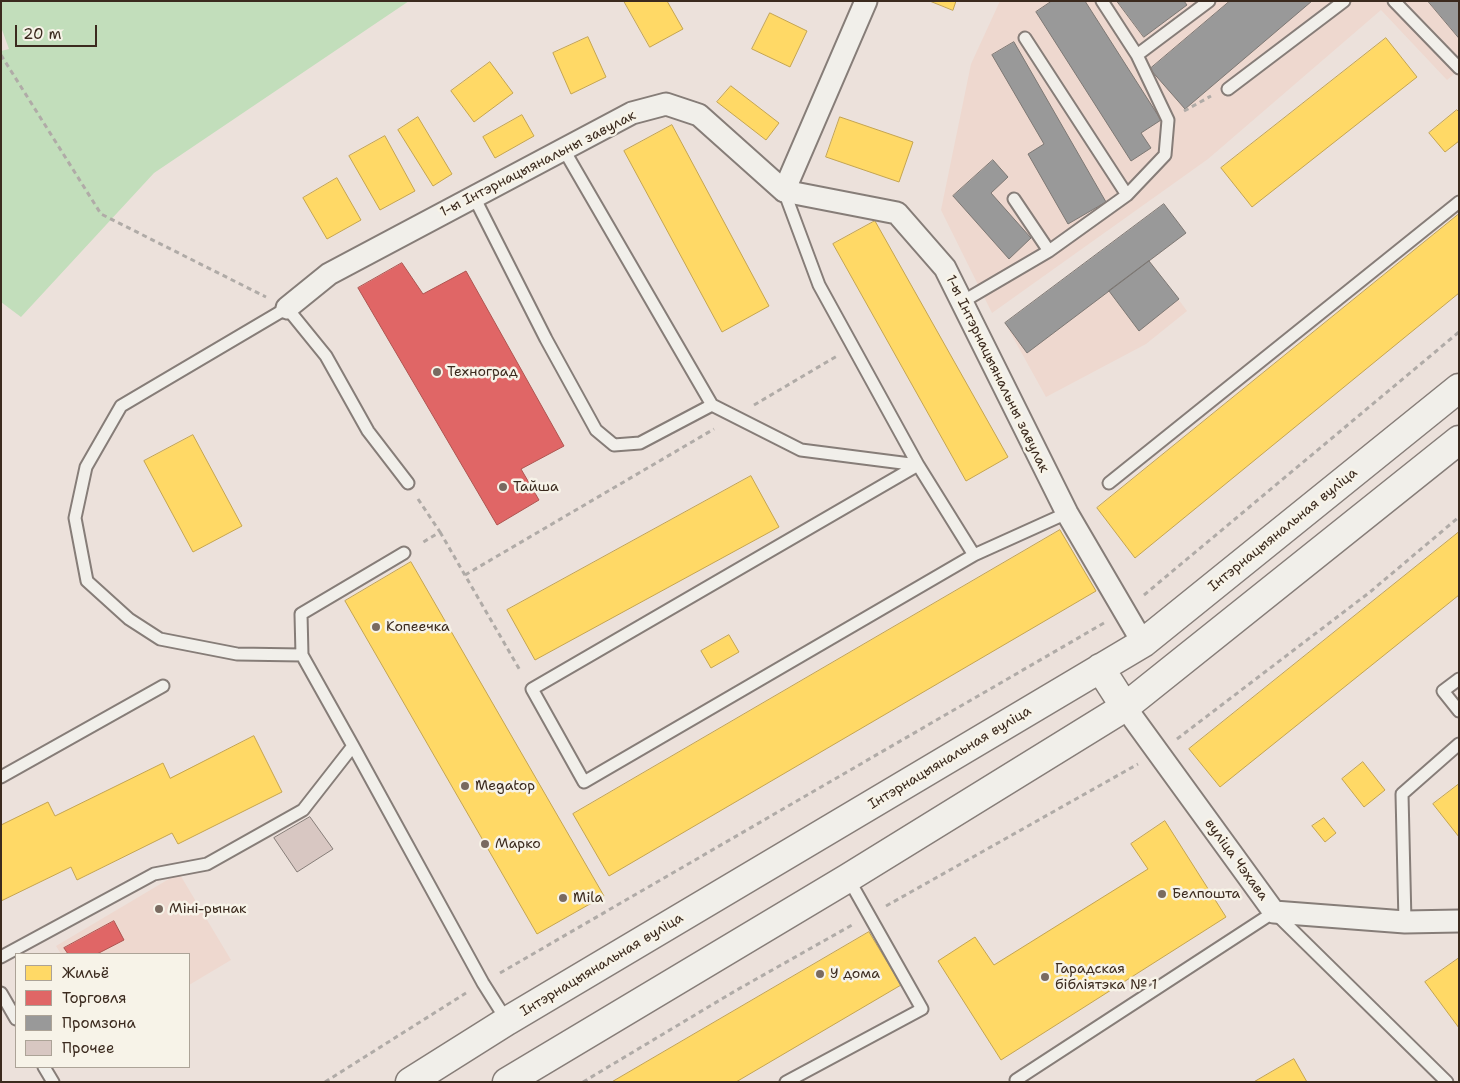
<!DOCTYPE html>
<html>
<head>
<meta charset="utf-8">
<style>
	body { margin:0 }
	#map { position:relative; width:1460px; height:1083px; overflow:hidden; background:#ece1db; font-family:"Shantell Sans",sans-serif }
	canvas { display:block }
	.frame { position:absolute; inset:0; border:2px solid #3b2a1e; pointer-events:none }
	.legend { position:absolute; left:15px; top:953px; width:175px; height:115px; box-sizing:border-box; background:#f7f3e8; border:1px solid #aca397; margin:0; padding:6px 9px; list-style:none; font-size:15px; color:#3b2a1e }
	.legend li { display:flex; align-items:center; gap:10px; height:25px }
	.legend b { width:25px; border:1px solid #aca397 }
	.scale { position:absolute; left:15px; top:25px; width:82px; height:22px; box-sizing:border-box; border:2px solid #3b2a1e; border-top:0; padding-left:6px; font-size:15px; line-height:18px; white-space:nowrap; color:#3b2a1e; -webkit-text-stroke:4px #f7f3e8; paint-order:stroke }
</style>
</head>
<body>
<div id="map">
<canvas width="1460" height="1083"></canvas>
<div class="frame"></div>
<ul class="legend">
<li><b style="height:14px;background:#ffd966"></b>Жильё</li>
<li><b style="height:14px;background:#e06666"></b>Торговля</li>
<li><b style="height:14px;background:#999"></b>Промзона</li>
<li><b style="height:14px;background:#d8c7c2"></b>Прочее</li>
</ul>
<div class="scale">20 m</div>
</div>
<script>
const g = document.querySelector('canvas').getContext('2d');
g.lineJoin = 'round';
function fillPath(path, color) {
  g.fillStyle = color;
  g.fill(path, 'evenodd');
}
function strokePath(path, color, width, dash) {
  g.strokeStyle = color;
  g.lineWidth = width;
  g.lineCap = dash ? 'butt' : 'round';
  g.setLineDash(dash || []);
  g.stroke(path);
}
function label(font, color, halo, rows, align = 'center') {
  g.font = font + ' "Shantell Sans",sans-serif';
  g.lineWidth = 5;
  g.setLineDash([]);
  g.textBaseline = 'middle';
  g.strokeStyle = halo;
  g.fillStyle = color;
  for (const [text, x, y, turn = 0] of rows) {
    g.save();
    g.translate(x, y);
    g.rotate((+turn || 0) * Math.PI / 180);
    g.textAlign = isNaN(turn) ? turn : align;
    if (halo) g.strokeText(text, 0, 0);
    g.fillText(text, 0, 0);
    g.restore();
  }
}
fillPath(new Path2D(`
	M1000,1H1459V70L1447,80L1381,10L1208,159L992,313L941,210L971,64Z
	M1164,204L1186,233L1150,261L1187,311L1146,344L1046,397L1005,323Z
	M179,873L231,960L189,985V954H61L56,946Z`), '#eed8cf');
fillPath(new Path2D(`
	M1,1H409L154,173L21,317L1,302V51L9,49L1,27Z`), '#c2debb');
const homes = new Path2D(`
	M624,1H667L683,29L650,47Z
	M930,1H956L953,10Z
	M770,13L807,31L790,67L752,49Z
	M588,37L606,77L571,94L553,53Z
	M1386,38L1417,77L1252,207L1221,168Z
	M490,62L513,93L474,122L451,91Z
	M731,86L779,123L766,140L717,102Z
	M1457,110L1459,112V141L1445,152L1429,133Z
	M522,115L534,136L495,158L483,137Z
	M418,117L452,174L433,186L398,130Z
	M840,117L913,142L899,182L826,157Z
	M672,125L769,306L722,332L624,151Z
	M385,136L415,191L380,210L349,156Z
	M337,178L361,220L327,239L303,198Z
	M1459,214V293L1135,558L1097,508Z
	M875,221L1008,457L966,481L833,244Z
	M193,435L242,526L193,552L144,461Z
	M751,476L779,527L535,660L507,610Z
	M1060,530L1096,591L609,876L573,814Z
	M1459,532V595L1220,787L1189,749Z
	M411,562L604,896L537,934L345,601Z
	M729,635L739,652L711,668L701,651Z
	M254,736L282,792L178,844L172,833L77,880L71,867L1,901V825L48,802L55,816L163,763L170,778Z
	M1363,762L1385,790L1364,807L1342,779Z
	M1459,784V837L1433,804Z
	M1324,818L1336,833L1325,842L1312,826Z
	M1165,821L1226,917L1001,1060L938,961L975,937L994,965L1148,869L1131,844Z
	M869,932L901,985L736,1082H612Z
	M1459,958V1028L1425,982Z
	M1294,1059L1307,1082H1254Z`);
fillPath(homes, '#ffd966');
strokePath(homes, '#c4a450', 1);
const shops = new Path2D(`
	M402,263L423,294L466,271L564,446L521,469L539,500L497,525L358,288Z
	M114,921L124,940L97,954H68L64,948Z`);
fillPath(shops, '#e06666');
strokePath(shops, '#ae5450', 1);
const industry = new Path2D(`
	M1052,1H1085L1161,120L1141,133L1151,148L1131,161L1036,12Z
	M1117,1H1184L1187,5L1144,37Z
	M1230,1H1312L1185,109L1150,69Z
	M1428,1H1459V38Z
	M1014,42L1106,202L1068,224L1028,154L1044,144L992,55Z
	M993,160L1008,177L991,193L1031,238L1009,259L953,196Z
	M1164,204L1186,233L1027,353L1005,323Z
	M1149,261L1179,299L1139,331L1109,291Z`);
fillPath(industry, '#999');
strokePath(industry, '#7d7874', 1);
const building = new Path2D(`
	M310,817L333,849L297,872L274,838Z`);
fillPath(building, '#d8c7c2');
strokePath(building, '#867d78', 1);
const lane = new Path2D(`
	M1394,1L1459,68
	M1025,38L1127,195
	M1137,55L1209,1
	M1228,89L1344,1
	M564,150L712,405L801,450L918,465
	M784,191L819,285L918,465
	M474,197L546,339L596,430L614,445L640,443L712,405
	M1014,199L1049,251
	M962,302L1049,251L1127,195L1165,155L1168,120L1137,55L1102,1
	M408,483L368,431L326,356L287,308L121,406L86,467L75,518L87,581L129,619L160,639L237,654L302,655L353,746L483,983L507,1021
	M1109,483L1459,202
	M974,555L918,465L532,689L584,782L974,555L1067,513
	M302,655L301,614L404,553
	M1459,679L1443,691L1459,711
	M1,777L163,686
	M1405,922L1402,794L1459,744
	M1,957L154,874L207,864L303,810L353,746
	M1,993L16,1019
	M44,1067L53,1082
	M1016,1080L1274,912L1447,1082
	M786,1082L922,1009L848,878`);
const street = new Path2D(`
	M784,191L897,213L945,268L1067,513L1143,643
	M287,308L329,274L632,113L666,104L699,115L784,191L866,1
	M1125,707L1274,912L1405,922L1459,921`);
const secondary = new Path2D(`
	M1100,668L1125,707
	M410,1082L507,1021L1143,643L1459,388
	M507,1082L848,878L1125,707L1459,440`);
strokePath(lane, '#867d78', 15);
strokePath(street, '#867d78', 25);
strokePath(secondary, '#867d78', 31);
strokePath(new Path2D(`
	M1,55L101,214L266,297
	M1184,111L1211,96
	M754,405L837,356
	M418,499L440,532L420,544
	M440,532L521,672
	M465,575L714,429
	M1144,595L1459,332
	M1177,739L1370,592L1459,517
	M886,906L1138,764
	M500,973L1104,623
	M325,1082L466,993
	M583,1082L735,991L852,925`), '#b0aba7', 3, [5, 4]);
strokePath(lane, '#f1efea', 11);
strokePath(street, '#f1efea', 21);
strokePath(secondary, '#f1efea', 28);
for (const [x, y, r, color] of [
	[437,372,5,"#796a60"],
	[503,487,5,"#796a60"],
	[376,627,5,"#796a60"],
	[465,786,5,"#796a60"],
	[485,844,5,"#796a60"],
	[1162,894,5,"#796a60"],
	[563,898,5,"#796a60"],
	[159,909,5,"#796a60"],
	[820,974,5,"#796a60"],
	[1045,977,5,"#796a60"]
]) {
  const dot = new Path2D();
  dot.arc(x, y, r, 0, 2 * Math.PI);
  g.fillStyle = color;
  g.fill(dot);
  strokePath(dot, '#f7f3e8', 2);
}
label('14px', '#3b2a1e', '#f7f3e8', [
	["1-ы Інтэрнацыянальны завулак",538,164,-27],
	["1-ы Інтэрнацыянальны завулак",997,374,64],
	["Інтэрнацыянальная вуліца",1283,530,-39],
	["Інтэрнацыянальная вуліца",950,758,-31],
	["вуліца Чэхава",1236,860,54],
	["Інтэрнацыянальная вуліца",602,965,-31]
]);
label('14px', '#3b2a1e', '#f7f3e8', [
	["Техноград",447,372],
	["Тайша",513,487],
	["Копеечка",386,627],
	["Megatop",475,786],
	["Марко",495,844],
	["Белпошта",1172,894],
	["Mila",573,898],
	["Міні-рынак",169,909],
	["Гарадская",1055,969],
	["бібліятэка № 1",1055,985],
	["У дома",830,974]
], 'left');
</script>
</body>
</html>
